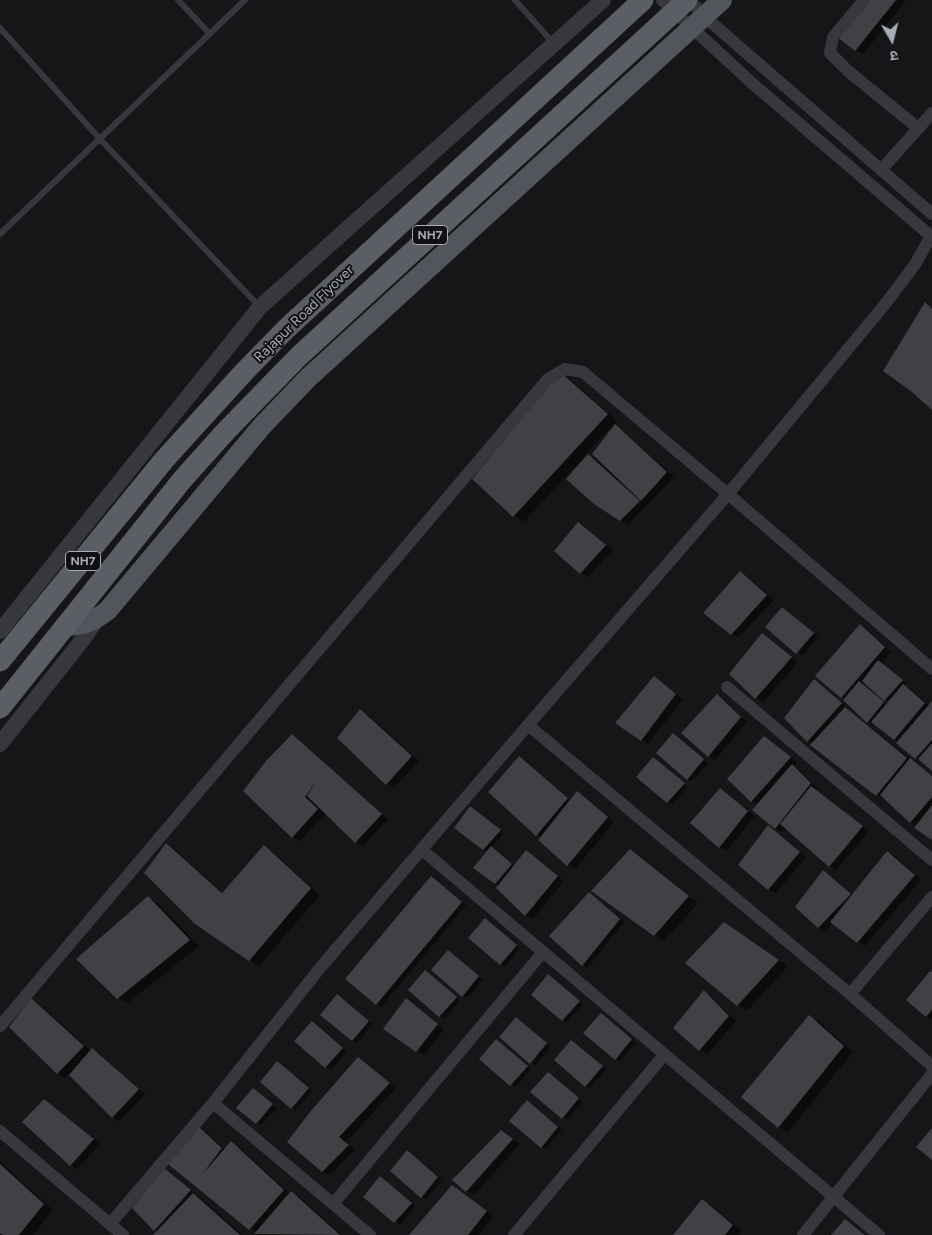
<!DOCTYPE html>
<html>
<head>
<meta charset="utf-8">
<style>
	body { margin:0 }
	#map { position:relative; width:932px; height:1235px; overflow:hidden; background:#161618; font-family:Figtree,"Noto Sans Devanagari",sans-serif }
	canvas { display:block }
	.north { position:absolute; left:867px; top:15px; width:50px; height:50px; -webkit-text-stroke:4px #111113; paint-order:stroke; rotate:172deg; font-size:14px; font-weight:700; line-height:20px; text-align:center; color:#a8adb8 }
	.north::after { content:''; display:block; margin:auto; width:18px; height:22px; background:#a8adb8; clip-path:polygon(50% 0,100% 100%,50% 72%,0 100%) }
</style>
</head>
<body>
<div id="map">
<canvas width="932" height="1235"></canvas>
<div class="north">उ</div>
</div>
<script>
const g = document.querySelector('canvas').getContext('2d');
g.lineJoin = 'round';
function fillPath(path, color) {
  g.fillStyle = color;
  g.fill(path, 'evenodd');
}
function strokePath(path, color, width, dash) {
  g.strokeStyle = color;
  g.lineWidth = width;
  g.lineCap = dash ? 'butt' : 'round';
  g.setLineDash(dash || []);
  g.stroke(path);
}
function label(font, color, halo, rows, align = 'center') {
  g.font = font + ' Figtree,sans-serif';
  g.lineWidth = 4;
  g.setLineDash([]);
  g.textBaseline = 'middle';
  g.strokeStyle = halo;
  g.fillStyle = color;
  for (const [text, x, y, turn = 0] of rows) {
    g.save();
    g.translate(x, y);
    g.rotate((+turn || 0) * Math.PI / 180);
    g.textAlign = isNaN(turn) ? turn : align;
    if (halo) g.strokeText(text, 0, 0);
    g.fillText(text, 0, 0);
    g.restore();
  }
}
fillPath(new Path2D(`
	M866,0H902L905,2L863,54L856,50Z
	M561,374L570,379L617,421L614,425L622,430L674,477L628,525L595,503L587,457L585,456L524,522L514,516ZM612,426L614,428L609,469L608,470L595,459L586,454Z
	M579,524L613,550L588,577L581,573Z
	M740,572L747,576L774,600L738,638L731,634Z
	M783,608L818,637L802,655L767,627Z
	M860,625L867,629L891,652L881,664L906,683L904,685L930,706L932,703V769L916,758L898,743L899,742L873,722L872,724L867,722L842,697ZM865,682L889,702L887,705L863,685Z
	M763,635L798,662L763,702L755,698Z
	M654,678L683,699L648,744L641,740Z
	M814,681L848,708L847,710L855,715L932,776V838L911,822L887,800L886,801L877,795L808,741Z
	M717,695L724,700L747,722L715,760L708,756Z
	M360,710L367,714L419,761L394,788L387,784Z
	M292,735L299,740L388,819L363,846L356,842L326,813L300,841L292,837Z
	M678,737L708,763L692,781L688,779Z
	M764,737L797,762L794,766L799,769L817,788L816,790L869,831L836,870L829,866L786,828L783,832L775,828L758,804L752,801L729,779Z
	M519,758L526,762L571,800L577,792L614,822L575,869L568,865L541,838L490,792Z
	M654,758L688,786L672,805L638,777Z
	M720,789L755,816L727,851L719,847Z
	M475,810L504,833L492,847L515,866L526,851L564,881L533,919L525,915L500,886L495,883L488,851L484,849Z
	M769,827L806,857L776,893L768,889Z
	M166,845L174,849L224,893L264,847L274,853L320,895L259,966L249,960Z
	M630,851L640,856L698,903L664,941L654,935Z
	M887,852L895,856L921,880L865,946L833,923L825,931L818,927L824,872L853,895Z
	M435,880L466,905L381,1007L346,979Z
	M593,896L624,922L587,968L551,936Z
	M148,897L158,903L199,946L128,1003L118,998Z
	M486,920L520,948L505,967L500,964Z
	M734,929L788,966L747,1011L738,1005L687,963Z
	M448,951L483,980L467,998L433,970Z
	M425,972L460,1000L445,1018L440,1016Z
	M932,973V1018L931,1019L908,1000Z
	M553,978L583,1004L567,1022L563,1020Z
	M704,992L711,996L736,1021L707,1054L700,1050L675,1027Z
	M342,998L373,1024L357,1043L352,1040Z
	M32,999L39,1004L91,1051L92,1049L100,1054L145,1094L120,1121L113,1117L70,1073L65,1078L58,1073L10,1027Z
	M407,999L444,1029L424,1055L384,1029Z
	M601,1014L636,1042L620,1061L616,1058Z
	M809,1017L819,1022L853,1052L788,1132L778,1127Z
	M521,1021L551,1047L535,1065L531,1063Z
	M316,1026L347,1051L331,1070L296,1041Z
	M497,1040L531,1069L516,1087L481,1059Z
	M571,1041L606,1069L590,1088L586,1086Z
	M359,1058L396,1088L346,1142L355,1150L330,1175L322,1171Z
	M282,1066L312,1091L296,1110L292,1108Z
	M552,1076L583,1102L567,1120L562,1118Z
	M258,1092L277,1108L261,1125L257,1123Z
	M45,1100L101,1144L77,1169L70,1165Z
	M531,1105L562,1130L546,1149L541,1146Z
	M200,1128L207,1132L225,1150L231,1143L241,1149L290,1194L291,1193L301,1198L342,1235H257V1233L170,1164Z
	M508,1136L520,1144L474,1195L467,1191Z
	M412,1155L442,1180L426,1199L422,1197Z
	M0,1162L53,1210L33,1235H5L0,1231Z
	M164,1169L203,1200L242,1235H155L158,1232L155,1230Z
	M385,1180L415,1206L400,1225L365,1197Z
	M459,1191L493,1216L479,1235H411Z
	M702,1200L712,1206L742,1231L739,1235H674Z
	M846,1221L855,1226L866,1235H833Z`), '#0007');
fillPath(new Path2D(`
	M865,0H896L855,51L836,36Z
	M925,302L932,309V410L912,392L883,371Z
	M560,372L608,414L513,517L472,479Z
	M615,424L667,472L641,501L592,454Z
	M588,454L640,501L620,521L594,504L566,479Z
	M578,522L606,545L580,574L554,551Z
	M740,571L767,595L731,635L703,613Z
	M782,607L814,633L796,654L765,627Z
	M860,624L885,647L841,698L815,676Z
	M762,633L792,657L755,699L729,674Z
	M878,660L903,680L884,701L862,681Z
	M654,676L676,694L641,741L615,723Z
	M814,679L842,703L807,742L784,718Z
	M859,681L884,702L867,723L843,700Z
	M903,684L925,703L894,740L871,722Z
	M717,694L741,717L708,757L681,733Z
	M932,701V740L915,759L896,743Z
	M845,707L907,758L876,796L810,745Z
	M360,709L412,756L386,785L337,738Z
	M673,733L704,759L687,780L656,753Z
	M292,734L382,814L355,843L307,796L316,782L305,797L318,809L292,838L243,791L266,761Z
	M764,736L791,757L751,802L727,779Z
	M932,743V771L918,759Z
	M519,756L568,798L536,836L488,792Z
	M653,757L685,783L667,803L636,777Z
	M910,758L932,776V797L910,823L880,795Z
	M792,764L811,783L775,829L752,810Z
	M811,786L863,826L829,867L780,824Z
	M720,788L748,811L719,848L690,823Z
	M577,791L608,817L567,866L538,840Z
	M932,805V840L914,828Z
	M470,806L501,830L483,850L454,828Z
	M768,825L800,852L768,890L738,865Z
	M166,843L222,893L264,845L311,888L249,961L195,924L144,873Z
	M491,846L512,864L495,884L473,868Z
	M630,849L689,896L654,936L591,891Z
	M526,850L558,876L525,916L496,888Z
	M887,851L915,875L857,943L830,922Z
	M823,870L851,894L818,928L795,907Z
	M431,876L462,902L376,1005L345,979Z
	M589,892L620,919L582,966L549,936Z
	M148,896L190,940L117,999L76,959Z
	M485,918L517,945L500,965L468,938Z
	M724,922L779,960L737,1006L685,963Z
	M448,950L479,976L462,997L431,970Z
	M425,970L457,997L439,1017L408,990Z
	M930,971L932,972V1010L926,1017L906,1000Z
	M548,974L580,1001L562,1021L531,995Z
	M704,990L729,1016L699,1051L673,1028Z
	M337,994L369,1021L352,1041L320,1015Z
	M31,998L84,1046L57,1074L9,1027Z
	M406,998L438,1024L416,1052L383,1029Z
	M601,1013L632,1039L615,1060L583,1033Z
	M809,1015L844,1046L778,1128L741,1097Z
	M516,1017L547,1043L530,1064L499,1037Z
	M312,1021L343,1048L325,1068L294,1041Z
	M496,1039L528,1066L510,1086L479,1059Z
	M571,1040L603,1066L585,1087L554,1060Z
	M92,1048L139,1089L112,1118L69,1075Z
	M358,1057L390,1083L339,1137L349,1145L322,1172L287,1142L310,1112Z
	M277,1061L309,1088L291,1109L260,1082Z
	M548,1072L579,1098L562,1119L530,1092Z
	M253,1088L273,1104L256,1124L236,1108Z
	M44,1099L94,1139L70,1166L22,1122Z
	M527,1100L558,1127L541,1148L509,1121Z
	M199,1127L222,1148L201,1176L231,1141L284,1190L249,1230L168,1164Z
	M932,1128V1160L916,1147Z
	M501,1130L513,1139L466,1192L452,1180Z
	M407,1150L438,1177L421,1198L390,1171Z
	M0,1164L44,1204L19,1235H3L0,1233Z
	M164,1168L191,1190L154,1231L132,1208Z
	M380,1176L412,1203L394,1223L363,1197Z
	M452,1185L487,1211L468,1235H409Z
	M291,1191L340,1235L254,1234Z
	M193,1193L240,1235H153Z
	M702,1199L733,1225L725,1235H673Z
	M845,1219L865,1235H831Z`), '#404145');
strokePath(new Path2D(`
	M178,0L210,34
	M515,0L554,44
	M0,28L100,139L259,306
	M0,234L245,0`), '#37383d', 6);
strokePath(new Path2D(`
	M662,0L753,84L932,237
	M689,0L705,17L932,214
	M864,0L833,37L830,53L848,71L918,128
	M881,170L932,113
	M932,669L728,494L528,725L850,994L932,1066
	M727,687L932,860
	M421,849L879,1235
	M850,994L932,897
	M0,1026L548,379L565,369L583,372L728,494L886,303L916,263L931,236
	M0,1131L123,1235
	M333,1204L543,952
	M110,1224L213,1103
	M370,1235L213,1103L320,968L528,725
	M514,1235L664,1055
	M803,1235L932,1074`), '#37383d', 12);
strokePath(new Path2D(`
	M0,631L260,307L603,0
	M0,744L84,638L96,620`), '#37383d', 16);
strokePath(new Path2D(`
	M65,626C85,625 93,622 108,610L262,426L308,378L722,0`), '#53555c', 20);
strokePath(new Path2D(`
	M0,661L164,460L244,372L286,329L643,0
	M0,708L182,480L225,432L299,356L687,0`), '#5b5e65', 21);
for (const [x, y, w] of [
	[430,235,35],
	[83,561,35]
]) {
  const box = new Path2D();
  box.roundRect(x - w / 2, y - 9.5, w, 19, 4);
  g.fillStyle = '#111113';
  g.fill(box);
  strokePath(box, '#a8adb8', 1);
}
label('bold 12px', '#a8adb8', null, [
	["NH7",430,235],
	["NH7",83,561]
]);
label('14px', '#a8adb8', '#111113', [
	["Rajapur Road Flyover",304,314,-44]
]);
</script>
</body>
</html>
